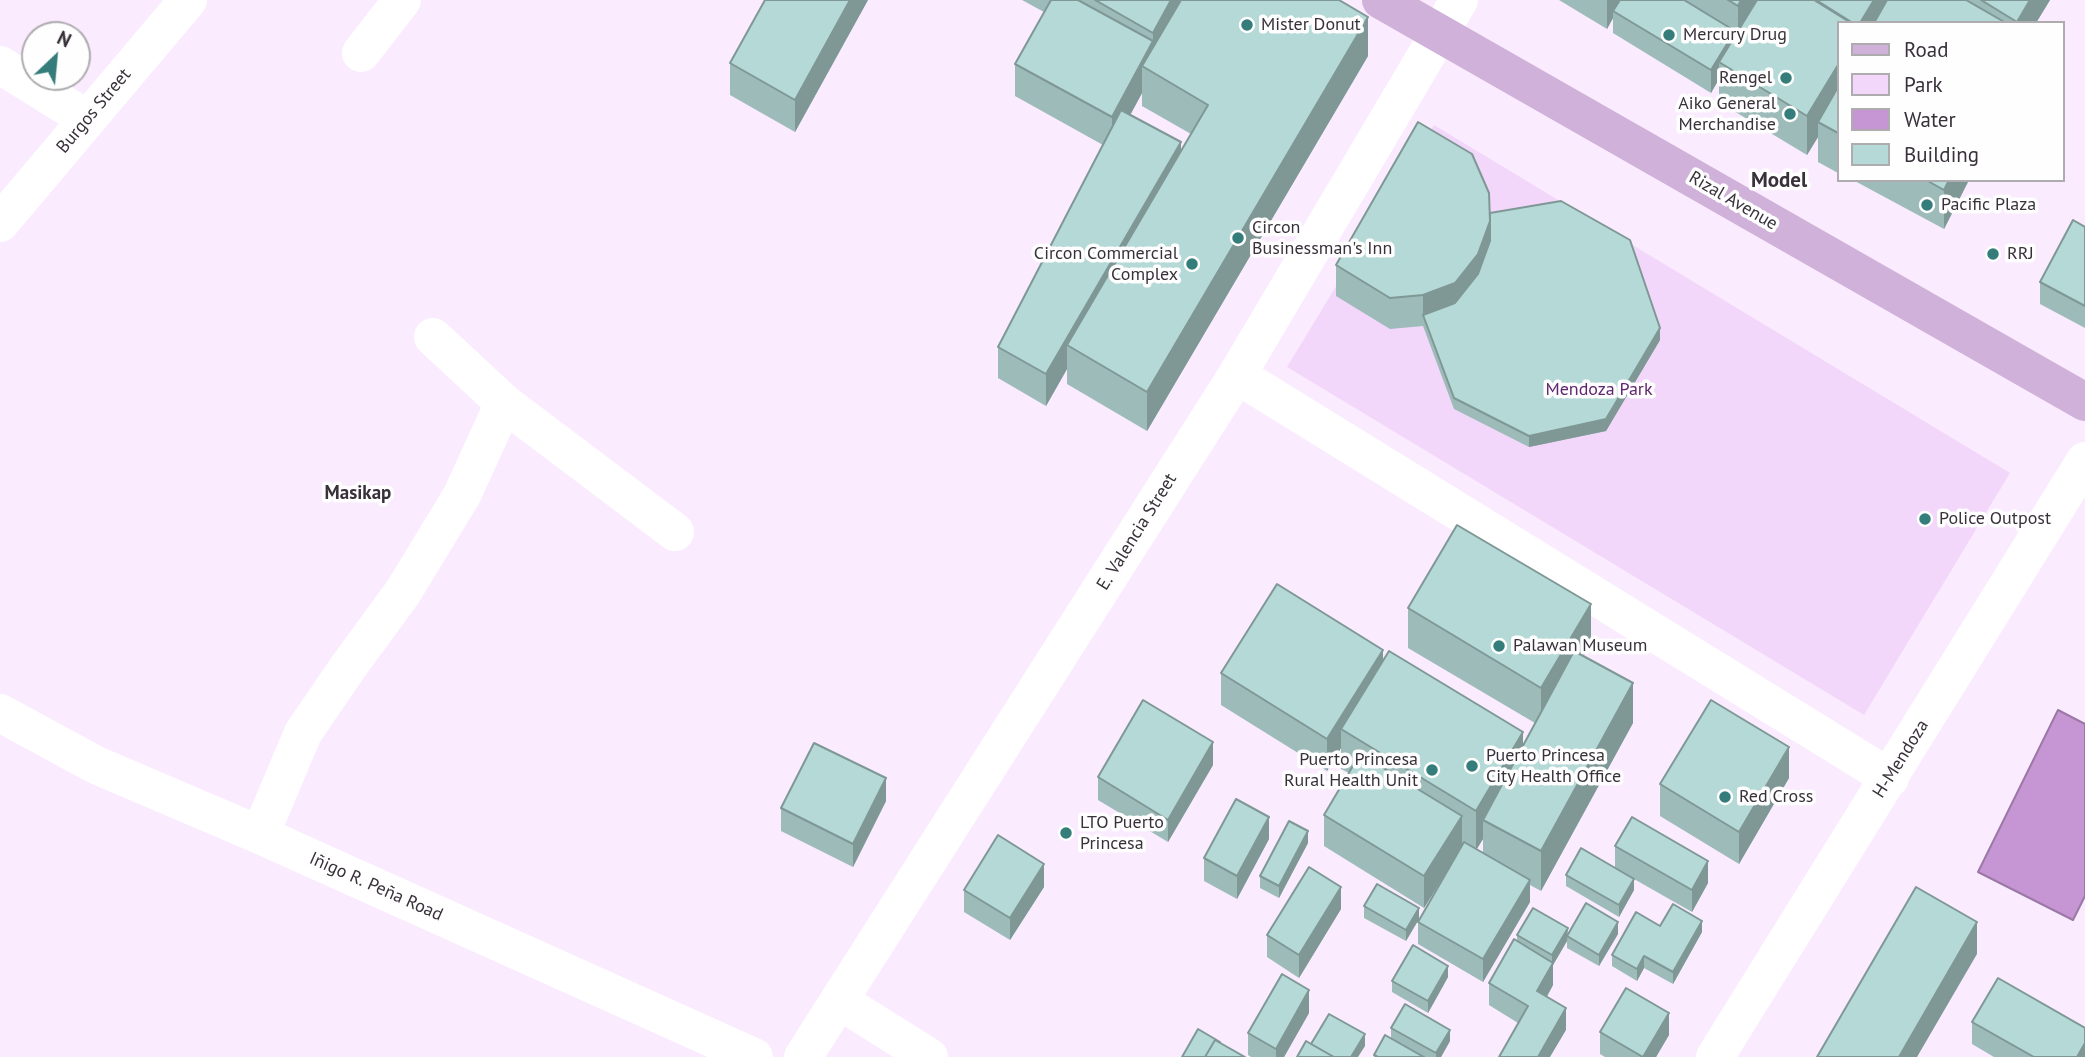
<!DOCTYPE html>
<html>
<head>
<meta charset="utf-8">
<style>
	body { margin:0 }
	#map { position:relative; width:2085px; height:1057px; overflow:hidden; background:#faebfe; font-family:"PT Sans",sans-serif }
	canvas { display:block }
	.legend { position:absolute; left:1837px; top:21px; width:228px; height:161px; box-sizing:border-box; background:#fefefe; border:2px solid #afacb0; margin:0; padding:9px 12px; list-style:none; font-size:21px; color:#38313a }
	.legend li { display:flex; align-items:center; gap:14px; height:35px }
	.legend b { width:35px; border:2px solid #afacb0 }
	.north { position:absolute; left:21px; top:21px; width:70px; height:70px; box-sizing:border-box; background:#fefefe; border:2px solid #afacb0; border-radius:50%; rotate:26deg; font-size:19px; font-weight:700; line-height:28px; text-align:center; color:#38313a }
	.north::after { content:''; display:block; margin:auto; width:24px; height:32px; background:#357d7b; clip-path:polygon(50% 0,100% 100%,50% 72%,0 100%) }
</style>
</head>
<body>
<div id="map">
<canvas width="2085" height="1057"></canvas>
<ul class="legend">
<li><b style="height:9px;background:#d0b1d9"></b>Road</li>
<li><b style="height:19px;background:#f2d7fa"></b>Park</li>
<li><b style="height:19px;background:#c696d4"></b>Water</li>
<li><b style="height:19px;background:#b5d9d7"></b>Building</li>
</ul>
<div class="north">N</div>
</div>
<script>
const g = document.querySelector('canvas').getContext('2d');
g.lineJoin = 'round';
function fillPath(path, color) {
  g.fillStyle = color;
  g.fill(path, 'evenodd');
}
function strokePath(path, color, width, dash) {
  g.strokeStyle = color;
  g.lineWidth = width;
  g.lineCap = dash ? 'butt' : 'round';
  g.setLineDash(dash || []);
  g.stroke(path);
}
function label(font, color, halo, rows, align = 'center') {
  g.font = font + ' "PT Sans",sans-serif';
  g.lineWidth = 7;
  g.setLineDash([]);
  g.textBaseline = 'middle';
  g.strokeStyle = halo;
  g.fillStyle = color;
  for (const [text, x, y, turn = 0] of rows) {
    g.save();
    g.translate(x, y);
    g.rotate((+turn || 0) * Math.PI / 180);
    g.textAlign = isNaN(turn) ? turn : align;
    if (halo) g.strokeText(text, 0, 0);
    g.fillText(text, 0, 0);
    g.restore();
  }
}
fillPath(new Path2D(`
	M1434,125L2010,473L1864,715L1287,367Z`), '#f2d7fa');
const water = new Path2D(`
	M2058,710L2085,724V896L2073,920L1978,872Z`);
fillPath(water, '#c696d4');
strokePath(water, '#9b78a6', 2);
strokePath(new Path2D(`
	M361,53L402,0
	M0,65L87,119
	M0,223L188,0
	M433,337L504,403L675,532
	M1237,375L1890,778
	M0,713L96,765L260,835L754,1057
	M260,835L303,733L348,667L403,592L462,495L504,403
	M840,1001L929,1057
	M803,1057L1237,375L1459,0
	M1715,1057L2085,461`), '#fff', 38);
strokePath(new Path2D(`
	M1381,0L2085,402`), '#d0b1d9', 38);
fillPath(new Path2D(`
	M868,0L795,132L730,95V63Z
	M1022,0H1339L1368,56L1147,431L1067,384V369L1046,406L998,378V347L1103,145L1015,96V64L1044,12ZM1142,93V106L1191,134L1181,151L1130,115Z
	M1559,0H2050L2036,23H1838V173L1818,162V137L1807,155L1719,102V79L1711,93L1613,33V18L1607,29Z
	M1853,180H1969L1944,229Z
	M1490,213L1660,340L1606,431L1529,447L1454,409L1423,326L1390,329L1336,296V265Z
	M2085,227V328L2040,304V282Z
	M1408,608L1591,644L1583,656L1633,723L1541,891L1530,885V902L1483,982L1418,944V922L1443,878L1424,908L1324,846V815L1349,773L1341,769V748L1327,771L1221,705V673L1383,661L1523,744L1535,723L1408,648ZM1483,839V852L1477,849Z
	M1213,765L1168,842L1098,800V777Z
	M1789,778L1739,864L1660,816V784Z
	M886,801L853,867L781,831V808Z
	M1269,839L1237,899L1204,881V858Z
	M1308,843L1279,898L1260,888V876Z
	M1615,846L1708,883L1692,912L1634,879V890L1619,917L1566,886V875L1615,868Z
	M1044,887L1010,940L964,912V890Z
	M1364,906L1419,919L1406,941L1364,918Z
	M1341,909L1299,978L1267,957V935Z
	M1660,926L1702,932L1673,984L1644,968L1637,981L1612,966V955Z
	M1618,934L1599,966L1567,948V941L1553,965V985L1547,997L1566,1030L1518,1023L1489,1005V983L1517,942V935Z
	M1448,977L1428,1013L1392,992V981Z
	M1309,1013L1284,1057H1251L1248,1055V1033Z
	M1972,1022L2085,1057H1994L1972,1044Z
	M1391,1028L1450,1041L1441,1057H1374V1055L1391,1039Z
	M1600,1032L1669,1035L1656,1057H1605L1600,1054Z`), '#9cbbb9');
fillPath(new Path2D(`
	M850,0H868L795,132V100Z
	M1171,0H1188L1142,66V93L1112,149V117L1153,42V33Z
	M1607,0H1624L1613,11V18L1607,29Z
	M1741,0H1766L1738,45V6Z
	M1874,0H1894L1880,23H1860Z
	M2030,0H2050L2036,23H2017Z
	M1368,17V56L1147,431V392Z
	M1735,31V53L1719,62V79L1711,93V70Z
	M1838,65V104L1818,122V137L1807,155V116Z
	M1181,142V174L1067,345V369L1046,406V374Z
	M1949,180H1969L1944,229V190Z
	M1490,221V252L1478,285L1455,315H1423V326V295Z
	M1660,328V340L1606,431L1529,447V436Z
	M1591,604V644L1541,727V688Z
	M1383,650V682L1341,729V748L1327,771V739Z
	M1633,683V723L1541,891V851Z
	M1523,732V772L1483,820V839L1476,850V811Z
	M1213,742V765L1168,842V820Z
	M1789,747V778L1739,864V832Z
	M886,778V801L853,867V844Z
	M1462,816V847L1424,908V876Z
	M1269,817V839L1237,899V876Z
	M1308,831V843L1279,898V886Z
	M1708,861V883L1692,912V890Z
	M1044,864V887L1010,940V918Z
	M1634,879V890L1619,917V905Z
	M1530,880V902L1483,982V959Z
	M1341,887V909L1299,978V955Z
	M1419,908V919L1406,941V930Z
	M1702,921V932L1673,984V972Z
	M1618,922V934L1599,966V955Z
	M1977,922V954L1917,1057H1899Z
	M1568,928L1567,941L1553,965V985L1537,1013V991L1552,964V955Z
	M1644,956V968L1637,981V969Z
	M1448,966V977L1428,1013V1001Z
	M1309,990V1013L1284,1057H1276V1049Z
	M1566,1008V1030L1550,1057H1538Z
	M1669,1013V1035L1656,1057H1643Z
	M1450,1030V1041L1441,1057H1436V1053Z
	M1365,1034V1046L1358,1057H1351Z
	M2085,1043V1057H2077Z`), '#7f9896');
const building = new Path2D(`
	M765,0H850L795,100L730,63Z
	M1051,0H1078L1153,41L1112,117L1015,64Z
	M1095,0H1171L1153,33Z
	M1181,0H1339L1368,17L1147,392L1067,345L1208,105L1142,66Z
	M1620,0H1684L1735,31L1711,70L1613,11Z
	M1728,0H1741L1738,6Z
	M1757,0H1814L1851,23H1838V65L1807,116L1719,62Z
	M1816,0H1874L1860,23H1853Z
	M1887,0H1966L2006,23H1874Z
	M1981,0H2030L2017,22Z
	M1838,87V133L1818,122Z
	M1121,110L1181,142L1046,374L998,347Z
	M1418,122L1472,154L1489,193L1490,221L1478,254L1455,283L1423,295L1390,298L1336,265Z
	M1926,180H1949L1944,190Z
	M1561,201L1630,240L1660,328L1606,419L1529,436L1454,398L1423,315L1455,303L1478,274L1490,241V213Z
	M2073,220L2085,227V306L2040,282Z
	M1457,525L1591,604L1541,688L1408,608Z
	M1277,584L1383,650L1327,739L1221,673Z
	M1389,651L1523,732L1476,811L1341,729Z
	M1574,651L1633,683L1541,851L1483,820Z
	M1143,700L1213,742L1168,820L1098,777Z
	M1711,700L1789,747L1739,832L1660,784Z
	M814,743L886,778L853,844L781,808Z
	M1360,754L1462,816L1424,876L1324,815Z
	M1236,799L1269,817L1237,876L1204,858Z
	M1632,817L1708,861L1692,890L1615,846Z
	M1289,821L1308,831L1279,886L1260,876Z
	M998,835L1044,864L1010,918L964,890Z
	M1464,842L1530,880L1483,959L1418,922Z
	M1581,848L1634,879L1619,905L1566,875Z
	M1309,867L1341,887L1299,955L1267,935Z
	M1377,884L1419,908L1406,930L1364,906Z
	M1916,887L1977,922L1899,1057H1817Z
	M1586,903L1618,922L1599,955L1567,936Z
	M1673,904L1702,921L1673,972L1644,956L1637,969L1612,955L1636,912L1660,926Z
	M1533,908L1568,928L1552,955L1517,935Z
	M1514,939L1553,963L1537,991L1566,1008L1538,1057H1499L1528,1006L1489,983Z
	M1413,945L1448,966L1428,1001L1392,981Z
	M1282,974L1309,990L1276,1049L1248,1033Z
	M1998,978L2085,1028V1043L2077,1057H2034L1972,1022Z
	M1626,988L1669,1013L1643,1057L1600,1032Z
	M1405,1004L1450,1030L1436,1053L1391,1028Z
	M1329,1014L1365,1034L1351,1057H1334L1311,1044Z
	M1198,1029L1220,1042L1215,1040L1205,1057H1182Z
	M1385,1035L1424,1057H1378L1374,1055Z
	M1215,1040L1245,1057H1205Z
	M1306,1041L1334,1057H1297Z`);
fillPath(building, '#b5d9d7');
strokePath(building, '#7f9896', 2);
for (const [x, y, r, color] of [
	[1247,25,7,"#357d7b"],
	[1669,35,7,"#357d7b"],
	[1786,78,7,"#357d7b"],
	[1790,114,7,"#357d7b"],
	[1927,205,7,"#357d7b"],
	[1238,238,7,"#357d7b"],
	[1993,254,7,"#357d7b"],
	[1192,264,7,"#357d7b"],
	[1925,519,7,"#357d7b"],
	[1499,646,7,"#357d7b"],
	[1472,766,7,"#357d7b"],
	[1432,770,7,"#357d7b"],
	[1725,797,7,"#357d7b"],
	[1066,833,7,"#357d7b"]
]) {
  const dot = new Path2D();
  dot.arc(x, y, r, 0, 2 * Math.PI);
  g.fillStyle = color;
  g.fill(dot);
  strokePath(dot, '#fefefe', 2.5);
}
label('18px', '#38313a', '#fefefe', [
	["Mister Donut",1261,25],
	["Mercury Drug",1683,35],
	["Rengel",1772,78,"right"],
	["Aiko General",1776,104,"right"],
	["Merchandise",1776,125,"right"],
	["Pacific Plaza",1941,205],
	["Circon",1252,228],
	["Businessman's Inn",1252,249],
	["Circon Commercial",1178,254,"right"],
	["Complex",1178,275,"right"],
	["RRJ",2007,254],
	["Police Outpost",1939,519],
	["Palawan Museum",1513,646],
	["Puerto Princesa",1486,756],
	["City Health Office",1486,777],
	["Puerto Princesa",1418,760,"right"],
	["Rural Health Unit",1418,781,"right"],
	["Red Cross",1739,797],
	["LTO Puerto",1080,823],
	["Princesa",1080,844]
], 'left');
label('18px', '#38313a', '#fefefe', [
	["Burgos Street",94,111,-50],
	["Rizal Avenue",1733,201,30],
	["E. Valencia Street",1137,532,-58],
	["H-Mendoza",1901,759,-58],
	["Iñigo R. Peña Road",376,887,24]
]);
label('18px', '#60256f', '#fefefe', [
	["Mendoza Park",1599,390]
]);
label('bold 19px', '#38313a', '#fefefe', [
	["Masikap",358,494]
]);
label('bold 21px', '#38313a', '#fefefe', [
	["Model",1779,181]
]);
</script>
</body>
</html>
